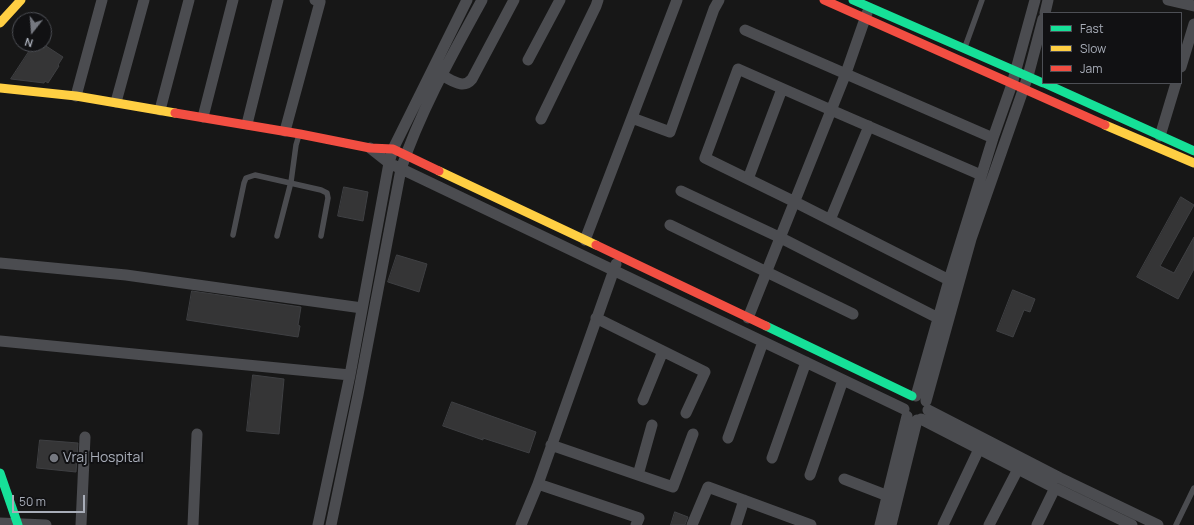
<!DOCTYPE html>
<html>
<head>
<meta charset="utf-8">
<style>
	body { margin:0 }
	#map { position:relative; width:1194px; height:525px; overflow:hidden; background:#171717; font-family:Manrope,sans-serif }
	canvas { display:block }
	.legend { position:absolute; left:1042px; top:12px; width:140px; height:72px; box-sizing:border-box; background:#111113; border:1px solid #4d4f55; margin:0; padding:5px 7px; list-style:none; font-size:12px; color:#a8adb8 }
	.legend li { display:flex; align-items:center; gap:8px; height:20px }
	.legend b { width:20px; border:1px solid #4d4f55 }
	.north { position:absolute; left:12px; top:12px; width:40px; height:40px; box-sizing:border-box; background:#111113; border:1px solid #4d4f55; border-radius:50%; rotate:197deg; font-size:11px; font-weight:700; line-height:16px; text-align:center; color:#a8adb8 }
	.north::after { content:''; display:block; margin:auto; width:14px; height:18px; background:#757880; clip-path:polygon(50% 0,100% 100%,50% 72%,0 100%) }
	.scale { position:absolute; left:12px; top:495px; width:73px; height:18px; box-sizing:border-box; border:2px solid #a8adb8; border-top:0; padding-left:5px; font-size:12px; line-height:14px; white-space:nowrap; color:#a8adb8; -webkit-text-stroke:3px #111113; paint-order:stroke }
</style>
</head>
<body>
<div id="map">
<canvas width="1194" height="525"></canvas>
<ul class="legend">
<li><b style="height:5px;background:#16e098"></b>Fast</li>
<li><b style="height:5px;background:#ffcf43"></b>Slow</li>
<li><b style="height:5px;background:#f24e42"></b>Jam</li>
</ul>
<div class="north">N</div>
<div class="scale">50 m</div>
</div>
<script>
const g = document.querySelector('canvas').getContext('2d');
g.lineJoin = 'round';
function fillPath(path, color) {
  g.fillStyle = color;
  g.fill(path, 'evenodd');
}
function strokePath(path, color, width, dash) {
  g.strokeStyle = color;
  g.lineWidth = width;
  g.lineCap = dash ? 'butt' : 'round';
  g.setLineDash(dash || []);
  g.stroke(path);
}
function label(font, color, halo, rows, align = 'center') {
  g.font = font + ' Manrope,sans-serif';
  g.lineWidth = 4;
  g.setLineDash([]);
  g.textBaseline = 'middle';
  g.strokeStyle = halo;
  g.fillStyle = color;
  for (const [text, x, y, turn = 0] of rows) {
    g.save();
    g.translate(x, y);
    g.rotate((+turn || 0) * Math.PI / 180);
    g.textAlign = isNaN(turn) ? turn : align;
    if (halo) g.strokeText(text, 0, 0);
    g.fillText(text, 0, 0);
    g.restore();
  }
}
const building = new Path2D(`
	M34,44H43L63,57L58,65L59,66L48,83L45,81L44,83L11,79Z
	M344,187L368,192L363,221L338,216Z
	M1181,197L1194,205L1160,266L1174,273L1194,237V269L1178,299L1137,277Z
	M397,255L427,264L419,292L388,282Z
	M1013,290L1035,299L1030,312L1024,310L1013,337L997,331Z
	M192,291L301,307L298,325L300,326L298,337L187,320Z
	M253,375L284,379L279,434L247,431Z
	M452,402L536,432L529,453L483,438V440L443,426Z
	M40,440L78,443L76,472L37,468Z
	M675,512L688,517L685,525H671Z`);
fillPath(building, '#353536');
strokePath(building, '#3f4043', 1);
strokePath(new Path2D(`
	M965,47L982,0
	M233,235L244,183L246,178L255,175L321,190L327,193L328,198L321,236
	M277,236L291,182L296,145L299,135
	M1176,525L1194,488`), '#4b4c50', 5.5);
strokePath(new Path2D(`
	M1168,0L1194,6
	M1045,13L1048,0
	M745,30L993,138
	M528,60L560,0
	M1181,67L1194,24
	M441,75C452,80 463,90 472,79L514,0
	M76,96L102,0
	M116,102L144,0
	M160,110L189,0
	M203,117L233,0
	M632,118L670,132L714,9L719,0
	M541,119L596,6L598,0
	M247,124L278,0
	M285,131L320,2L315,0
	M1160,136L1176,83
	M370,148L389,163L904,409
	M748,179L782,89
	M681,191L781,238L938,318
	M830,220L869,126
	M670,225L853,314
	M585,240L677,0
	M0,263L126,275L362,308
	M949,280L795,202L705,158L738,69L831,110L981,175
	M596,318L705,372L686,413
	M748,318L846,73L867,13
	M0,341L350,375
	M916,396L949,280L993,138L1012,84L1035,0
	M643,400L663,351
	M926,401L971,239L1028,76L1043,19
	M928,410L1060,478L1158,525
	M921,419L1055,488L1132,525
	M728,438L763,342
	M551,445L673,487L693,434
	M772,458L806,362
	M638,475L652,425
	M810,475L843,380
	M844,479L888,496
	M538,484L639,518L636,525
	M0,523L46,525
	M81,525L85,437
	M193,525L197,434
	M318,525L350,375L389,163L393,149L467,0
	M331,525L358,395L401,169C421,110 452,55 482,0
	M521,525L538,484L616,264
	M692,525L708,487L811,525
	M736,525L744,500
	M880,525L907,416
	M891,525L917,420
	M943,525L979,449
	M989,525L1018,469
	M1037,525L1055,488`), '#4b4c50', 11);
strokePath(new Path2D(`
	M853,0L1043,83
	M1044,83L1194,151
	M766,326L912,396
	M0,473L18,525`), '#16e098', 9);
strokePath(new Path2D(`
	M0,23L21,0
	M0,88L76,96L175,113
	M1105,125L1194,163
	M439,171L596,245`), '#ffcf43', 9);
strokePath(new Path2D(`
	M824,0L1105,125
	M175,113L300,134L370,148L393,149L439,171
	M596,245L766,326`), '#f24e42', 9);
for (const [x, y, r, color] of [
	[54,458,5,"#757880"]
]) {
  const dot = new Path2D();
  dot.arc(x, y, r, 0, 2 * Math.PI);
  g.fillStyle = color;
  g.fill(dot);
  strokePath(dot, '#111113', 1.5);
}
label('14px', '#a8adb8', '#111113', [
	["Vraj Hospital",63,458]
], 'left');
</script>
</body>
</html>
